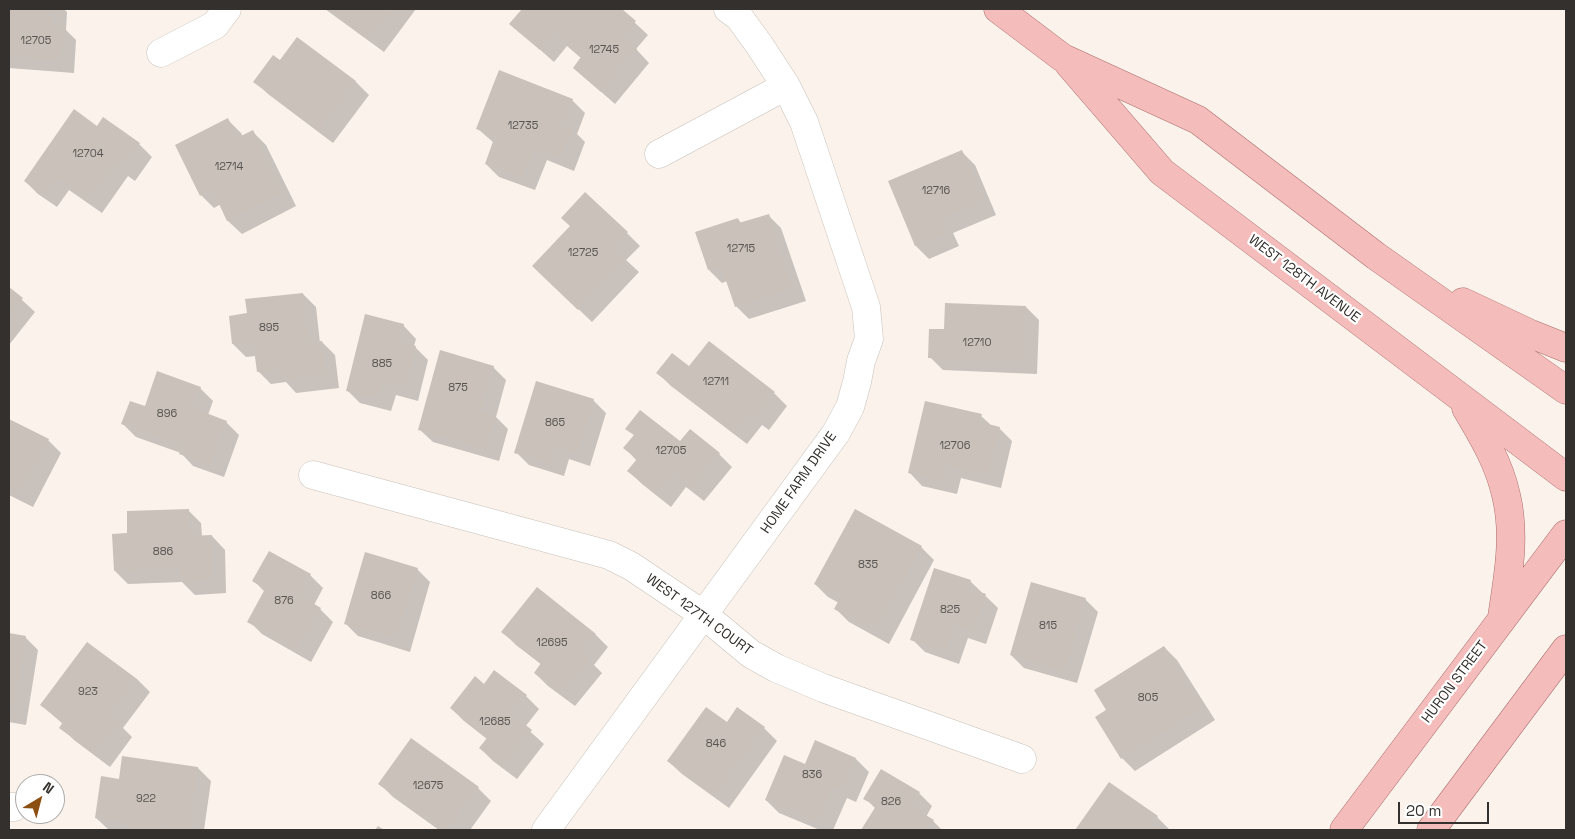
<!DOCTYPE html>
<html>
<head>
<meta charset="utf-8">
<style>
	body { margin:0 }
	#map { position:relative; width:1575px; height:839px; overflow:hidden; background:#faf2eb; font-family:"Space Grotesk",sans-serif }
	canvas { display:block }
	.frame { position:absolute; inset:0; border:10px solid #33302d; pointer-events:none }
	.north { position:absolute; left:15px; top:774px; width:50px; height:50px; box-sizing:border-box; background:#fff; border:1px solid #adacab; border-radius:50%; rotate:37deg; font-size:14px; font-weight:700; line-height:20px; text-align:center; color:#33302d }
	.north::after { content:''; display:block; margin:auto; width:18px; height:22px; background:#8c4e11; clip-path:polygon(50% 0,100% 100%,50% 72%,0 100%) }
	.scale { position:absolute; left:1398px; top:802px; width:91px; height:22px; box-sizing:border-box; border:2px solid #33302d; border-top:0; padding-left:6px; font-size:15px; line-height:18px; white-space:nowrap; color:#33302d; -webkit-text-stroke:4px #fff; paint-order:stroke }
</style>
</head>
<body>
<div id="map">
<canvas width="1575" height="839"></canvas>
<div class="frame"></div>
<div class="north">N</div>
<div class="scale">20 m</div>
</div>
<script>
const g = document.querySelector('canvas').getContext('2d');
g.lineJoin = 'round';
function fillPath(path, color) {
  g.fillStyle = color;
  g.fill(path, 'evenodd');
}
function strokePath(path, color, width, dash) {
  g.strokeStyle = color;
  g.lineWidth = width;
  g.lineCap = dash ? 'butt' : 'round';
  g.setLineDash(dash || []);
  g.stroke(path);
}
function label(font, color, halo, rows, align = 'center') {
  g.font = font + ' "Space Grotesk",sans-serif';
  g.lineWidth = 4.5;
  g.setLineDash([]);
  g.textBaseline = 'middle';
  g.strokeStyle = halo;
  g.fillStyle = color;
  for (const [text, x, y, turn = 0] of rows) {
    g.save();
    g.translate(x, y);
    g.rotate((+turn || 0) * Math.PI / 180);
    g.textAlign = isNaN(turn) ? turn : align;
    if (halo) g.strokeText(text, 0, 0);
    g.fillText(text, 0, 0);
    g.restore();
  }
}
fillPath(new Path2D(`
	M9,9H64L67,12L66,30L76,40L74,73L9,68Z
	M325,9H416L384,52Z
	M524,9H620L648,35L636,49L649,63L615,104L574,68L582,59L567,46L554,62L511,24Z
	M297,38L356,82L369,95L333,143L268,94L255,81L280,62Z
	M572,100L585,113L577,134L585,142L574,171L547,160L535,190L499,177L486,164L494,143L478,129Z
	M228,120L241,133L243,137L253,132L266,145L296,206L242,234L228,221L221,204L214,208L201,195Z
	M98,128L139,144L152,157L135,181L128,176L102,213L69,190L57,207L38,194L25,181Z
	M962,152L975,165L996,215L953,233L959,246L929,259L916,246L889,182Z
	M768,215L781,228L806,301L749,319L736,306L727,281L722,283L709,270L738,219L742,224Z
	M627,233L640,246L626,260L639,272L592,322L547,279Z
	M9,288L35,312L9,345Z
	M303,294L316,307L320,343L322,342L335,355L339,388L296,393L286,382L271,384L258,371L256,356L246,357L233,344L248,314Z
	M1026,307L1039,320L1037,374L943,370L930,357L945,330Z
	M403,325L416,339L414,346L428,360L418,401L396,395L391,411L360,403L347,390Z
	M493,367L506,380L496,417L508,429L499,461L433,442L419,429Z
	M689,368L774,393L787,406L769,430L762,425L747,444L671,386L658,373Z
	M200,388L213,401L208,415L226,422L239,435L224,477L193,466L181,453L136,437L123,424L146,407Z
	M593,400L606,413L590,466L569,459L564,476L529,465L516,452Z
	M981,416L992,426L999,428L1012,441L1001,488L961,478L957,494L922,486L909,472Z
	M9,420L48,440L61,453L33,507L9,495Z
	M627,429L719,454L732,467L704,501L686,487L671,507L642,484L629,471L637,461L625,448L635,436Z
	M188,510L201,523L202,537L212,536L225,550L226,593L195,595L182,582L128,584L115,571L129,535Z
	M921,547L934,560L889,644L849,622L836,609L839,603L828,597L815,584Z
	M417,569L430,582L410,652L358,636L345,623Z
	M310,575L323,588L314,605L320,609L333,622L311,662L262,634L249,621L265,592L254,581Z
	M970,581L998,608L986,644L968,638L959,664L925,652L912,639Z
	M1085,599L1098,612L1077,683L1024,668L1011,655Z
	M503,632L595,634L608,647L594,665L602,673L575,706L548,686L535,673L542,665L516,645Z
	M9,634L25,637L38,650L26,725L9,722Z
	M1164,647L1177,660L1215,720L1135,771L1122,758L1108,710Z
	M137,679L150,692L123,728L132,737L110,767L74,740L61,727L63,724L41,705Z
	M484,685L526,696L539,709L525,727L544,744L517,779L493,761L480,748L487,739L464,721L451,708Z
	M738,709L764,728L777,741L729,808L682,774L668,761L727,724Z
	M123,758L198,768L211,781L204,830H109L96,818L120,780Z
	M856,759L869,772L856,802L847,798L833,830H820L779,813L766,800L806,765Z
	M1109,783L1157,817L1170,830H1076Z
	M380,784L478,788L491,801L470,830H439L393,797Z
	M919,793L932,806L926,817L933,821L942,830H863L876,809L865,798Z
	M378,826L384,830H375Z`), '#0003');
fillPath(new Path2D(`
	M9,9H54L53,25L64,26L61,60L9,57Z
	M326,9H394L370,40Z
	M522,9H622L636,21L623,37L637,49L601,92L573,68L581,57L553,34L540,50L509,24Z
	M297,37L356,81L320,131L253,82L273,55L280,60Z
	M499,70L573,99L563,124L573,128L561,159L534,148L522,178L485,164L495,136L476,129Z
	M74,109L97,126L103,117L140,143L122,169L115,164L89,201L56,178L43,195L24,181Z
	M228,118L237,138L253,130L284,193L227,221L212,189L200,196L175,145Z
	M962,150L984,201L941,220L947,233L915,246L888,181Z
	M585,192L628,232L614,247L627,258L578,310L532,266L570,226L561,218Z
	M769,214L793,288L735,307L721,266L708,270L695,232L738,218L739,223Z
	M9,287L23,298L9,316Z
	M303,293L309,342L322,341L327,375L282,380L281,369L257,372L253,342L232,344L229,316L247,313L245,299Z
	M945,303L1026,306L1024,361L928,358L929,329H944Z
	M365,314L404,324L400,342L416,346L405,389L383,383L379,399L346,391Z
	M709,341L775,392L755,418L748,413L733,432L656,373L672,353L689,366Z
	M440,350L494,366L481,411L496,415L486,449L418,430Z
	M157,371L201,387L193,408L227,421L211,465L179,454L182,446L121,424L130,401L145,406Z
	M536,381L594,399L577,453L556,447L551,464L514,453Z
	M925,401L982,414L980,422L1000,427L988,475L948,466L944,482L908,473Z
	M640,410L680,441L690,429L720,453L691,489L673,475L657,495L627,471L637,459L623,448L634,435L625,429Z
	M9,419L49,439L20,495L9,490Z
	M189,509L190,536L212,535L214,581L180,582V569L114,571L112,534L127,533V511Z
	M855,509L922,546L875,632L834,609L840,598L814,584Z
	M269,551L311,574L299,595L321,608L298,650L247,622L265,589L252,581Z
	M365,552L418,568L397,639L344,624Z
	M934,568L971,580L968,588L986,594L973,632L955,625L946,652L910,640Z
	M1031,582L1086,598L1065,671L1010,655Z
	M537,587L596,634L582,652L590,659L561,694L534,673L541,663L501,632Z
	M9,633L26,636L13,713L9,712Z
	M87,642L137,679L110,716L120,723L96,755L59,728L63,722L40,705Z
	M1164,646L1203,707L1121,759L1095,717L1106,710L1094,690Z
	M494,670L527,695L512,714L532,730L503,767L479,748L487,738L450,708L475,676L484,684Z
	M706,707L727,722L737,707L765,727L715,796L667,761Z
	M411,738L479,787L448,830H442L378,784Z
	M815,740L856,758L843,790L834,786L818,823L765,800L784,755L805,764Z
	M122,756L198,767L190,829L161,825V830H126L127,823L95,818L101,776L119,779Z
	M881,769L920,792L911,806L934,820L928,830H861L876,806L863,799Z
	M1109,782L1158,816L1153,823L1163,830H1075Z`), '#c9c1ba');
const minor = new Path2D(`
	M161,53L215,25L227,9
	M659,154L786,86
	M313,475L609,555L631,566L704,615L751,654L776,668L823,688L1022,759
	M9,807H14
	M546,830L836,433L850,407L857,382L861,361L869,339L866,307L804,122L786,86L760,46L739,17L728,9`);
const major = new Path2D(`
	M998,9L1063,58L1198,120L1376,256L1566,390
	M1069,64L1162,172L1566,477
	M1463,302L1531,334L1566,348
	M1466,408C1482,435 1499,463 1506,495C1516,535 1508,577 1502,617
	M1344,830L1566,534
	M1431,830L1566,649`);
strokePath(minor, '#c8c0b9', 29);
strokePath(major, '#ac6e6b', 29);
strokePath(minor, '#fff', 28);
strokePath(major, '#f4bcbb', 28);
label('11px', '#585450', null, [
	["12705",36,41],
	["12745",604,50],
	["12735",523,126],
	["12704",88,154],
	["12714",229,167],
	["12716",936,191],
	["12715",741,249],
	["12725",583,253],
	["895",269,328],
	["12710",977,343],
	["885",382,364],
	["12711",716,382],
	["875",458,388],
	["896",167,414],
	["865",555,423],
	["12706",955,446],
	["12705",671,451],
	["886",163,552],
	["835",868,565],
	["866",381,596],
	["876",284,601],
	["825",950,610],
	["815",1048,626],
	["12695",552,643],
	["923",88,692],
	["805",1148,698],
	["12685",495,722],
	["846",716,744],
	["836",812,775],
	["12675",428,786],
	["922",146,799],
	["826",891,802]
]);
label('14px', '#33302d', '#fff', [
	["WEST 128TH AVENUE",1304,279,37],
	["HOME FARM DRIVE",799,483,-55],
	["WEST 127TH COURT",699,615,36],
	["HURON STREET",1455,682,-53]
]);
</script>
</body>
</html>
